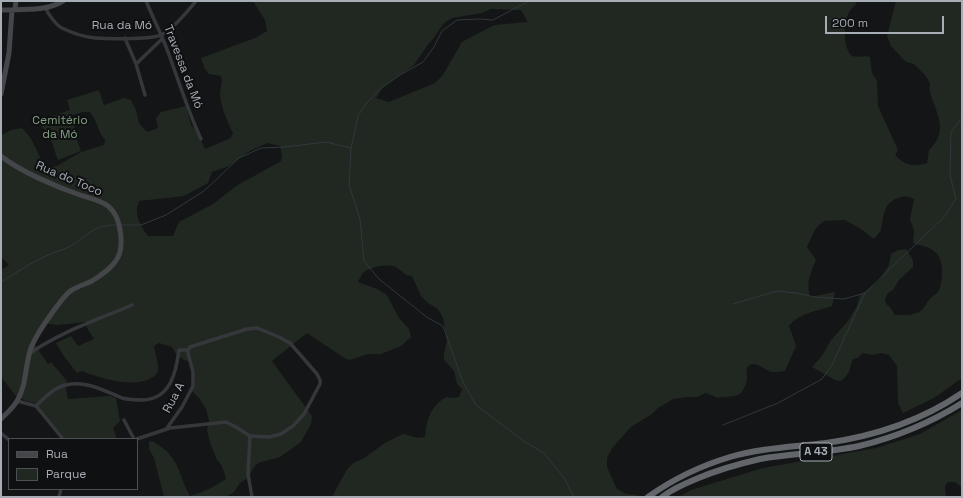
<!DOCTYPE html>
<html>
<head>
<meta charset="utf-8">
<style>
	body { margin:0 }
	#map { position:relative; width:963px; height:498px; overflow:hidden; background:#141516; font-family:"Space Grotesk",sans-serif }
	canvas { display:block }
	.frame { position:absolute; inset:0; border:2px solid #a7adb5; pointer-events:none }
	.legend { position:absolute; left:8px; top:438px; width:130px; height:52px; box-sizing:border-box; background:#0f1011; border:1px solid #4c4f53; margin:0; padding:5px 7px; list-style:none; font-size:12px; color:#a7adb5 }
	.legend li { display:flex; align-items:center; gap:8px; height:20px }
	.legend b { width:20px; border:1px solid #4c4f53 }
	.scale { position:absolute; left:825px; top:16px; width:119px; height:18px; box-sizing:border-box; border:2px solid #a7adb5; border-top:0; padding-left:5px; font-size:12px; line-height:14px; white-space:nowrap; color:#a7adb5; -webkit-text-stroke:3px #0f1011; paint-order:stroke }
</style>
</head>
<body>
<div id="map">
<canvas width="963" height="498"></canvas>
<div class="frame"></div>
<ul class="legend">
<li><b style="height:5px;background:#44464a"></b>Rua</li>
<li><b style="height:11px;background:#212821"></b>Parque</li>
</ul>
<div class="scale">200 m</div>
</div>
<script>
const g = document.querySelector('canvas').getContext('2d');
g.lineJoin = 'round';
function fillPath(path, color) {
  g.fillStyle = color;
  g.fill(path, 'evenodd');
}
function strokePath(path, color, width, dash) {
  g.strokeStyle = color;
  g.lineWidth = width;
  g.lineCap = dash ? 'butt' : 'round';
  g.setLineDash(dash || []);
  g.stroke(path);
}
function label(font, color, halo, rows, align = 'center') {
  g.font = font + ' "Space Grotesk",sans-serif';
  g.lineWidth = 4;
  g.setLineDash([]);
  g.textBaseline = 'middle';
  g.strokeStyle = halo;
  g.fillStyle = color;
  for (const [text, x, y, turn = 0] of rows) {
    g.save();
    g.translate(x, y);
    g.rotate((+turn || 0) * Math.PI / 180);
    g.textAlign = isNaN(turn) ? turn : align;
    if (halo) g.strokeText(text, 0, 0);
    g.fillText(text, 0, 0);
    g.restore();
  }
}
fillPath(new Path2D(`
	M253,1H857C856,6 852,7 850,11C844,18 844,40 847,48C848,51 850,54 852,56C859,58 864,55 870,57L872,73L877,81L878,106L898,150L895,155C906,166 913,167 927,163L929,150C946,134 940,120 933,101C930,93 929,91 930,83L925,75L914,64L906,62L891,46L887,36L896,1H962V378L934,398L903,413L898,403L897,366L889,355L881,353L873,355L862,353L858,358L853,359C849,369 851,373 841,381L835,380L812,367L822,356L831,340L848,321L857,306L860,295L877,283L889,265L891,254L898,250L906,249L913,260V267L899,280L893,290L888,293L885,299L886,304L890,307L895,315C903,315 911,316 919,312C923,310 926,304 929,300C931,297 935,295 938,292C943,284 944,261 937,254C928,245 923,247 913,243L914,230L910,219L914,199C908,196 905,196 899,198C883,202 884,216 881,229C880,233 876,236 874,239L861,229L845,220L824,221L816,228L807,247L816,260C810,274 806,282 810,297L835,292L832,306C818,311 799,313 789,326L796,346L785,371C781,372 776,372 772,372C766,371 759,363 752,364C743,367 748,374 747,380C747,383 743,390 742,392C735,399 726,395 718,398L706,393L697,397H687L673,399L658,408L652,414L631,427L613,447L607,458V467L617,489L626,494L638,495L635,497H332L346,471L353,463L364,458L385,443L403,434L418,438L425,437C427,419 430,407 446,397L454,398L459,397L462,389L457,384L454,371L444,360V354L447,341L443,318L438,309L428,303L421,296L412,276C406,277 401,270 396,267C387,263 369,267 363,273C361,275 359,280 358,282L377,289L387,295L399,318L409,329L411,337L401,346L381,354H368L350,360L346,359L307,333L272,361L312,416L311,424L301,442L280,457L258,463L254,467L248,478L240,483L234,492L226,497H164L154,458L149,449V442L152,441C158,445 166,449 170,455C180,466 182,483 190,496C204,492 215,486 226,479L222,466L217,460L210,443L207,430L209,421L206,409L199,398L192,391C197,381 194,372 192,362L184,360L176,354L172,347L159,343L154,346C155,353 159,364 158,371C157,375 153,377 149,379C131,388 100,378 82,371L77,373L63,355L56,343L71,336L78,346L94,339L87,328L85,322L58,325L48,324L45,321L32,341L48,364L51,362L67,381L66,388L68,399L110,396L116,398L120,421L113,428L117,439H64L35,403L26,401L16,396L1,377V270L9,265L1,257V135L11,130L22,128L30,137L44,165L48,168L57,166L81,152L104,145L105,140C98,132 97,121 90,112H83L73,115L75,122L74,132L81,151L58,160C51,142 52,133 35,122L70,110L67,100L99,90L104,105L124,98L131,100L136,110L139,123L147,132L158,128L156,118L161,112L186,106L191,125L197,131L205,149L231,138L233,133C227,121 221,108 220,94C220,88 223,82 221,76L209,74L205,69L201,58L255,38L267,31L265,20ZM491,9L521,10L528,22L494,25L462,42L443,75L435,83L389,102L376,98L383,87L414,65L427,46L433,39L444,23L452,18L482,13ZM267,143L280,146L282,155L281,161L236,186L213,204L179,222L173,236H148C141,227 133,213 139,201L184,196L208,183L212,172L229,166L248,152Z
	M962,410V488L955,482H948L945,486L946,497H679L691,490L763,468L876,448L920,434Z`), '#212821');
strokePath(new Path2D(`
	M351,149L349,185L360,219L364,261L379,279L428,318L443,326L463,382L476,405L525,442L544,453L564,478L574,497
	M122,225H141L166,215L204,191L239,158L261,148L285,147L326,142L351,148L358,116L365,105L380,89L400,75L423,62L434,47L442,31L457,20L479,19L493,20L529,1
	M1,282C16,273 30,263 46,256C53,253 61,250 69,247C86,238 91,225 115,225
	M733,304L777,291L796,293L815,297L844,299L865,293
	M723,425L778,403L822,379L832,365L865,293L944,217L956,199L950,175L951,132L962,118`), '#2f393d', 1);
strokePath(new Path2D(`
	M146,1C153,18 162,35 168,52C179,82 188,111 201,139
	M45,7C48,14 56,25 62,28C72,33 85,37 95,38C107,39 154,40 163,34C175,27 187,12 196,1
	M125,38L136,64L145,95
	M136,64L162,39
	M29,354C60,332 97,320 132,305
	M17,401L36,406L63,439
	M36,406C44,398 55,387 66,385C86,380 105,391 122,398C129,400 137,400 144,400C171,398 176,372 179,350H188
	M124,420L134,439
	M167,428L182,407L193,386V372L188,353V350
	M1,433L9,440
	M250,436L248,474L252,497
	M137,439L170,428L226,422L236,427L250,436L269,437L281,434L293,426L304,414L320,384V380L317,374L290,343L279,337L257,328L247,329L190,347L188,350
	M59,497L61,489`), '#36373b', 3.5);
strokePath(new Path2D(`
	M15,9L16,1
	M1,10C21,9 45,12 63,1
	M1,94L9,53L12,10
	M1,156C19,171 57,187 80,195C89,198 100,200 108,206C121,216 126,249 115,262C110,269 100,276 92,281C86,284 78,286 72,290C65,294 60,303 54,310C46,322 34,337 30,351C25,368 26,387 17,401C13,408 6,414 1,419`), '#44464a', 5);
strokePath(new Path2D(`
	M648,497C673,479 700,466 730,457C761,448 794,447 826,443C875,436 921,421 962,393
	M662,497C672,489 684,484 696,479C717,470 738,464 760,459C793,453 827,453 859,446C896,437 930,423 962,403`), '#62666b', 6);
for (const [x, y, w] of [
	[816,452,32]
]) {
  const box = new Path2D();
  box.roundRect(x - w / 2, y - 9, w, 18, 3);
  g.fillStyle = '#0f1011';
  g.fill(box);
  strokePath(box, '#a7adb5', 1);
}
label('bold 11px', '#a7adb5', null, [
	["A 43",816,452]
]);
label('12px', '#a7adb5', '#0f1011', [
	["Rua da Mó",122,26],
	["Travessa da Mó",183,67,69],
	["Rua do Toco",69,179,23],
	["Rua A",174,398,-62]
]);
label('12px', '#829e80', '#0f1011', [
	["Cemitério",60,121],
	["da Mó",60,135]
]);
</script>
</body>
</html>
